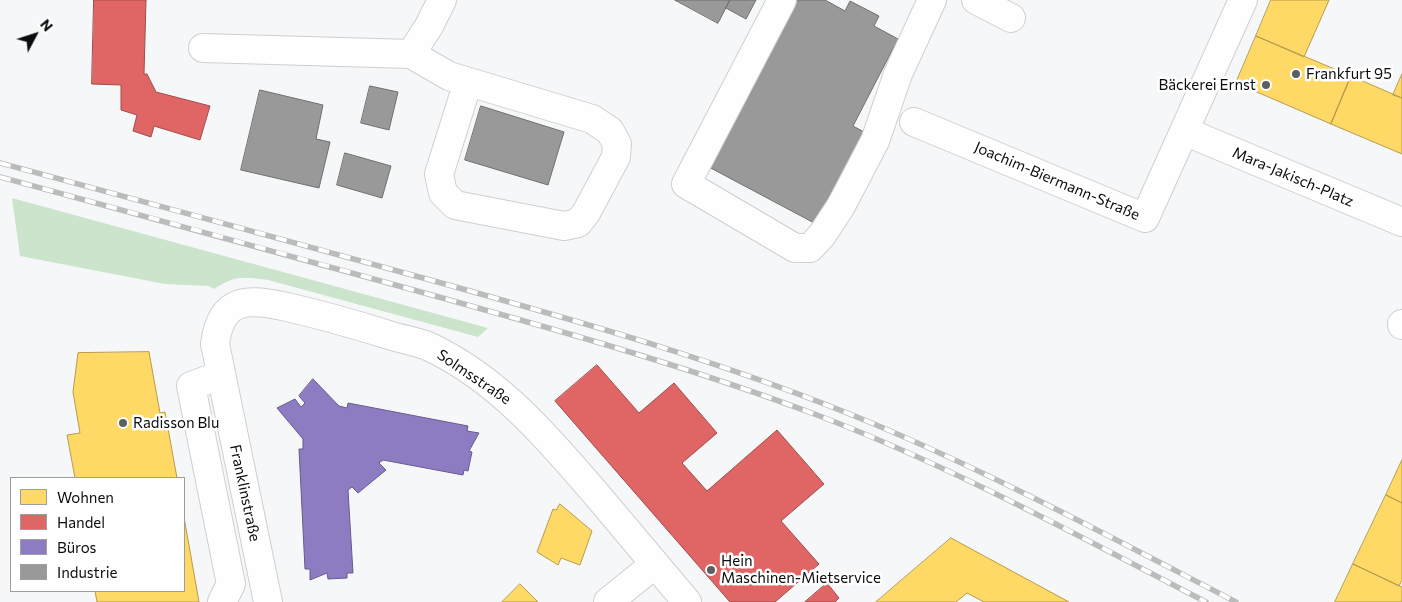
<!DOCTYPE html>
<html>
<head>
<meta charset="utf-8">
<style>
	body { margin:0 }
	#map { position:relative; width:1402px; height:602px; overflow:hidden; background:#f6f7f9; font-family:Commissioner,sans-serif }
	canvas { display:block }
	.legend { position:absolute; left:10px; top:477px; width:175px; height:115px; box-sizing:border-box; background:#fff; border:1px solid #9d9e9e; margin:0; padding:6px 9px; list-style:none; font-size:15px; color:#0b0c0d }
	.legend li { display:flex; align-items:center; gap:10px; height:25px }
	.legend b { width:25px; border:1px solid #9d9e9e }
	.north { position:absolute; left:10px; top:10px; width:50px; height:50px; -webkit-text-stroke:4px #fff; paint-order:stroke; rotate:50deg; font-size:14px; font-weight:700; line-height:20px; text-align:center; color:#0b0c0d }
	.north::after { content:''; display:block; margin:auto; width:18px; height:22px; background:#0b0c0d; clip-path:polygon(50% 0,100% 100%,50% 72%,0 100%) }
</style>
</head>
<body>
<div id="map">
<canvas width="1402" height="602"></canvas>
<ul class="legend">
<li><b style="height:14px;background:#ffd966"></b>Wohnen</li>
<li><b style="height:14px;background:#e06666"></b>Handel</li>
<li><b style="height:14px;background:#8e7cc3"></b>Büros</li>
<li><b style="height:14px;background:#999"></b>Industrie</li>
</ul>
<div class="north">N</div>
</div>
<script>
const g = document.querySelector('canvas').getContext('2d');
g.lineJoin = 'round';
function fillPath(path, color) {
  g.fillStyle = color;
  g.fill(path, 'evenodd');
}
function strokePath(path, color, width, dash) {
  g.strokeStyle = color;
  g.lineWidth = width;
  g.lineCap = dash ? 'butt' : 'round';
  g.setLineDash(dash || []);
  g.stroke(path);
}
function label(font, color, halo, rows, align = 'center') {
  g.font = font + ' Commissioner,sans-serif';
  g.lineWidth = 5;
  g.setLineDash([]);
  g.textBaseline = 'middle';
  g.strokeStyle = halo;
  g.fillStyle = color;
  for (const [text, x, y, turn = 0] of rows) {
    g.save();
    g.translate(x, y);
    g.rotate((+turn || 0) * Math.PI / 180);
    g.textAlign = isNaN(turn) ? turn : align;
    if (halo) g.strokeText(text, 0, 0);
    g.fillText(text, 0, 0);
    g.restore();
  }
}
fillPath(new Path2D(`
	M12,198L488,328L478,337L268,280C244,277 236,275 214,289L209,286L165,284L20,256Z`), '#cbe4cb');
const homes = new Path2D(`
	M1271,0H1329L1304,57L1256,36Z
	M1256,36L1351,76L1331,124L1236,83Z
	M1402,74V98L1393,95Z
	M1351,76L1402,98V154L1331,124Z
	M149,352L160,413L165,412L177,478H75L67,435L80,433L73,392L78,353Z
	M1402,460V503L1386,495Z
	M1386,495L1402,503V580L1399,586L1353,564Z
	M560,504L592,531L580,565L561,558L558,565L537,552L553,509L556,510Z
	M184,517L199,602H97L95,591H184Z
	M951,538L1069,602H984L967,593L956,602H876Z
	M1353,564L1402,587V602H1335Z
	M520,584L538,602H502Z`);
fillPath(homes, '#ffd966');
strokePath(homes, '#b69c4b', 1);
const shops = new Path2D(`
	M94,0H146L144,74H147L156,92L210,106L200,140L154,126L151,137L133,131L137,115L121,110V85L92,84Z
	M597,365L639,413L674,383L717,433L682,463L707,491L777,430L824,484L781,521L819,564L775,602H730L555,401Z
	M827,583L839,598L835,602H805Z`);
fillPath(shops, '#e06666');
strokePath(shops, '#a04b4b', 1);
const offices = new Path2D(`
	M313,379L339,406L347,408L348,403L468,426L467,431L479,433L469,451L472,452L468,471L464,470L463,475L383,460L379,463L386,470L358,493L352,487L348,490L353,573H347V578L328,579L327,573L310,580V569H305L299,449H303V439L277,408L295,399L301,407L305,403L299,396Z`);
fillPath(offices, '#8e7cc3');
strokePath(offices, '#675a8c', 1);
const industry = new Path2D(`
	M675,0H730L718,23Z
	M730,0H756L746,19L726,8Z
	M794,0H825L845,11L850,1L879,16L874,26L898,39L853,126L866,133L818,225L707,166Z
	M370,86L398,92L389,130L361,123Z
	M260,90L323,105L316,139L330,142L319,188L241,170Z
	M481,106L564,132L548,185L465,160Z
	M345,153L391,166L382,198L337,185Z`);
fillPath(industry, '#999');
strokePath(industry, '#6e6f6f', 1);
const minor = new Path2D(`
	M782,0L686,184L795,248H810L822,235L841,206L875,141L898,74L932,0
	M976,0L1011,18
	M203,48L411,54L449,76L592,119L610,131L617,144L616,157L586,213L578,223L564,226L455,205L443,193L439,174L468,82
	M411,54L429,26L442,0
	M914,122L1145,218L1243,0
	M1184,131L1402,222
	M1402,324V325
	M221,375L191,386L231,584L222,602
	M268,602L215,344C221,297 248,298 287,307C322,315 357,325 392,336C405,340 420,342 432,348C500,381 549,439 597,495C627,531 657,566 687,602
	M608,602L655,564`);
strokePath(minor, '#cecfd0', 30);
strokePath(minor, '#fefefe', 28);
const rail = new Path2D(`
	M0,163C145,202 289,241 434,281C582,322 731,364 874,424C997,476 1116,540 1236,602
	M0,177C137,214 274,251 410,289C547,327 684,365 817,415C951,466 1079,536 1206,602`);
strokePath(rail, '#babbbb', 5.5);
strokePath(rail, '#fff', 4, [11]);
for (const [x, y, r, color] of [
	[1296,74,5,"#5d5e60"],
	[1266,85,5,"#5d5e60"],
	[123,423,5,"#5d5e60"],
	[711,570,5,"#5d5e60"]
]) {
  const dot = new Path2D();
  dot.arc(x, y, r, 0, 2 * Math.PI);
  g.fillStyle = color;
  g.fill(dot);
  strokePath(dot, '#fff', 2);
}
label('15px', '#0b0c0d', '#fff', [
	["Frankfurt 95",1306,74],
	["Bäckerei Ernst",1256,85,"right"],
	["Radisson Blu",133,423],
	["Hein",721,561],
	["Maschinen-Mietservice",721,578]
], 'left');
label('15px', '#0b0c0d', '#fff', [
	["Mara-Jakisch-Platz",1293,177,23],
	["Joachim-Biermann-Straße",1057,181,23],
	["Solmsstraße",474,377,34],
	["Franklinstraße",245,493,78]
]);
</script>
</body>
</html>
